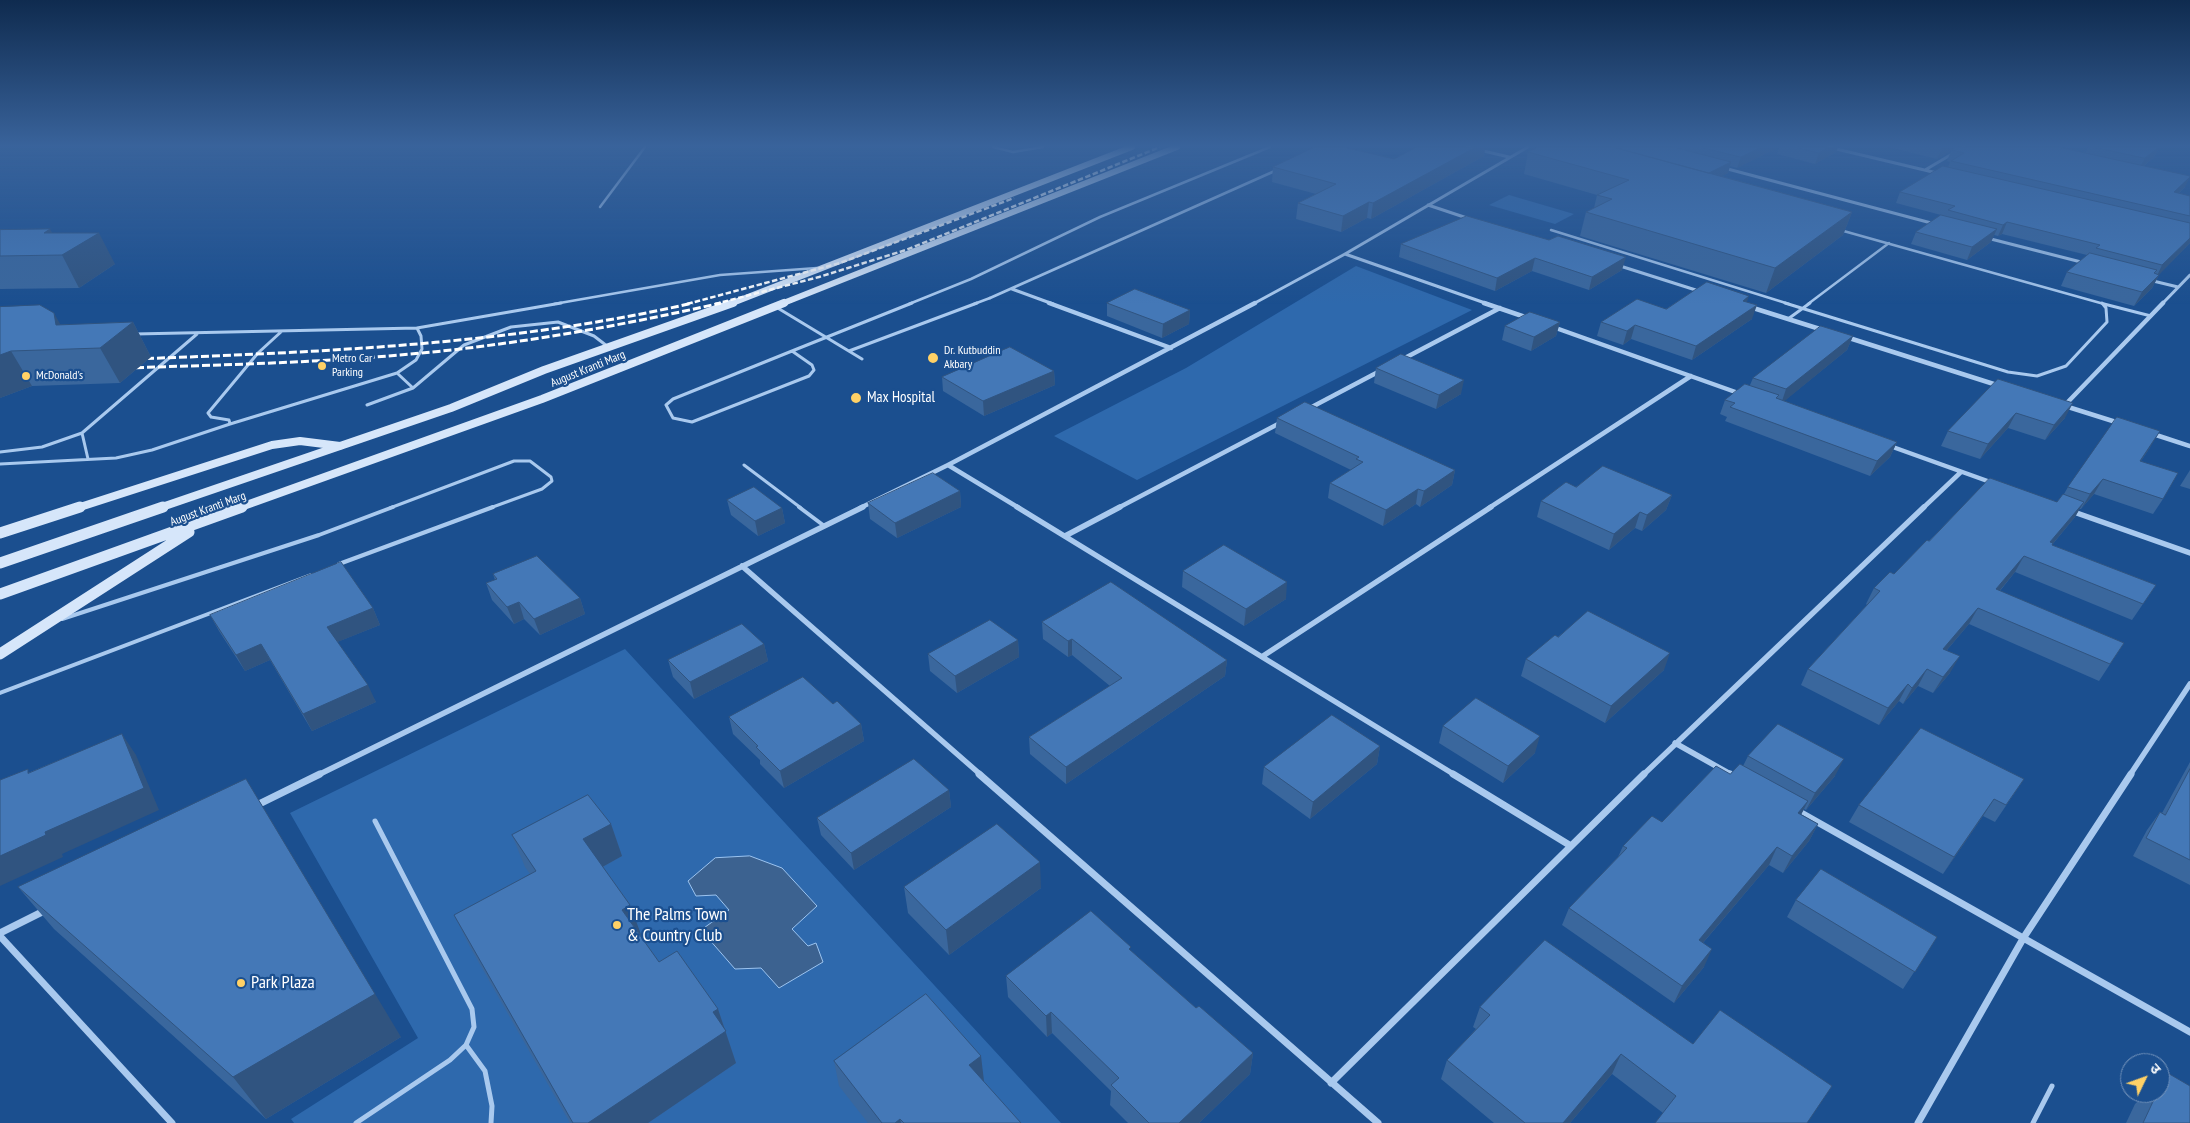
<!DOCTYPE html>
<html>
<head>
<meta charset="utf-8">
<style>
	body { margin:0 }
	#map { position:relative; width:2190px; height:1123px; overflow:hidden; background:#1b4f8f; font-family:"PT Sans Narrow","Noto Sans Devanagari",sans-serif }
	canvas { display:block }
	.north { position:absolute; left:2120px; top:1053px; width:50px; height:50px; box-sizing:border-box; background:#1b4f8f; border:1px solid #7695bc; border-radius:50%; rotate:48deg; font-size:14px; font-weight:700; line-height:20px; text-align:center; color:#fff }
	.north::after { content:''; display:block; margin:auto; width:18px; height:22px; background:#ffd166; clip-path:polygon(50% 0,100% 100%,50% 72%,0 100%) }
</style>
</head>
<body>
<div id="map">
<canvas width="2190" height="1123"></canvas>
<div class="north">उ</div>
</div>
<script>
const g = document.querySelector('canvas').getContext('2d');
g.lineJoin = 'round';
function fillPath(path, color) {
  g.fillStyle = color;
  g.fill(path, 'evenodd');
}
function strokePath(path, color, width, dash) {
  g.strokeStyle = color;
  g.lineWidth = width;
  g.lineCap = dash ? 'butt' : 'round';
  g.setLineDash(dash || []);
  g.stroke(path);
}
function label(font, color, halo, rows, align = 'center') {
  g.font = font + ' "PT Sans Narrow",sans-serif';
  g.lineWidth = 4.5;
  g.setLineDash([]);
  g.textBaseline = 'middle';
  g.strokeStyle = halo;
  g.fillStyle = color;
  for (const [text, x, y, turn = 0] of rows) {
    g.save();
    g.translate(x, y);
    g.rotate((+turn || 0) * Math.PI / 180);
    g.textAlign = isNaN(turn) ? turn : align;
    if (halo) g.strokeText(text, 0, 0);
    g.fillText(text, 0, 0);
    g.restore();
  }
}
fillPath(new Path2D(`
	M1509,195L1574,214L1555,224L1489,205Z
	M1356,266L1472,310L1137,480L1054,436L1186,368Z
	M625,649L1061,1123H294L291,1119L418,1038L290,813Z`), '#2e69ad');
const water = new Path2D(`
	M750,856L782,868L817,906L792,929L808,946L816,943L823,962L779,988L761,968L735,969L701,930L729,910L716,895L696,896L688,881L715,858Z`);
fillPath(water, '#3c6290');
strokePath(water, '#9cc4f0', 1);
strokePath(new Path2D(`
	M993,147L1013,152L1043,147
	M600,207L645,147
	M1551,230L1789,304
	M1840,230L2104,304
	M554,304L720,275L817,268
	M909,304L971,279L1100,217L1270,147
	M974,304L990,298
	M1808,304L1889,243`), '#a9c9ee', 2.5);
strokePath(new Path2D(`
	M1785,303L2008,372L2037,376L2066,366L2107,322L2106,308L2102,303
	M2104,304L2151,316
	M776,307L862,359
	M1788,319L1810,303
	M417,328L561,303
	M135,334L417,328L421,336L422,349L416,360L397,373L230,424
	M792,351L812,365L814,370L809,376L692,422L673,418L666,405L673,399Z
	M792,351L912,303
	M849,351L977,303
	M397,373L413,388
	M367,405L413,388L464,345L511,327L558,322L594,336L607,346
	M0,452L42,447L82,433
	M88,459L82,433L197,334
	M0,464L116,458L152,450L230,424L229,420L211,417L208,413L258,353L282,331
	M744,465L801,508
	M390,508L514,461H530L551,477L552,481L542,489L490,508`), '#a9c9ee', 3);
strokePath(new Path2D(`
	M799,507L823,525
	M339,564L493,507
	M62,619L319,535L393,507
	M0,693L311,575`), '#a9c9ee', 4);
strokePath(new Path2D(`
	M466,1045L485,1071L492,1106L491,1123
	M356,1123L450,1060L466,1045L474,1027L472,1009L375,821
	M2033,1123L2052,1086`), '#a9c9ee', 5);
strokePath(new Path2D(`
	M1467,147L1509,157
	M1828,147L1937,173
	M1724,168L1935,224
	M1925,170L1964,147
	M1428,205L1470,219
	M1987,238L2085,263
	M1345,254L1488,304
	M1617,265L1702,292
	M2149,280L2178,287
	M1012,289L1053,304
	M990,298L1277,170
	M1253,304L1345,254L1528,147
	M2162,304L2190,275`), '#a9c9ee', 3);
strokePath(new Path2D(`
	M1049,303L1171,348
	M1484,303L1528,318
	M1750,307L1823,330
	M1553,327L1741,394
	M1846,337L2000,386
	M1403,359L1500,308
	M2064,406L2163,303
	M2065,406L2119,423
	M1308,409L1380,371
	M2153,434L2190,446
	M1890,446L1993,483
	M948,465L1019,508
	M860,508L948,465L1255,303
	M1118,508L1280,423
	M1489,508L1691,376
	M1923,508L1961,472`), '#a9c9ee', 4.5);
strokePath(new Path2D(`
	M1017,507L1455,775
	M2071,511L2190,553
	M1065,536L1120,507
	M742,566L981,775
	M1263,656L1491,507
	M1675,743L1732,775
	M318,775L863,507
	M1643,775L1924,507
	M2130,775L2190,684`), '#a9c9ee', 5.5);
strokePath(new Path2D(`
	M979,774L1378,1123
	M1453,774L1571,846
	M1730,774L1736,777
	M255,806L320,774
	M1796,810L2190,1032
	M0,933L46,910
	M0,936L172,1123
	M1331,1083L1644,774
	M1918,1123L2024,937L2131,774`), '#a9c9ee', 7);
strokePath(new Path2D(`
	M730,304L1132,147
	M781,304L1177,147`), '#d6e6fa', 6);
strokePath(new Path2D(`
	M77,508L272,445L300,441L340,446
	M159,508L451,408L544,370L733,303
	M238,508L542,399L784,303`), '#d6e6fa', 8);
strokePath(new Path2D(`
	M0,533L80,507
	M0,563L163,507
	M0,594L242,507
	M0,654L189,532`), '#d6e6fa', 11);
strokePath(new Path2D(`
	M687,304L840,263L1014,198
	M715,304L819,277L906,250L1160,147`), '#fff', 2.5, [5.5, 2.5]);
strokePath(new Path2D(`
	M135,359C322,352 509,345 693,303
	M125,368C217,365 309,363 400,355C508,346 615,327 721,303`), '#fff', 3, [8, 3]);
fillPath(new Path2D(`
	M1417,147H1485L1484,156L1371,219L1367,218L1341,232L1296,219L1298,203L1316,194L1272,182L1273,167L1394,159Z
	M1539,147H1838L1836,152L1815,164L1777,154L1779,147L1737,168L1730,166L1728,173L1721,176L1852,212L1843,235L1766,293L1580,236L1586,212L1594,208L1597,195L1524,174L1528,152Z
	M1888,147H2058L2085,153L2088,147H2160L2153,158L2144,166L2185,187L2179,193L2190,196V243L2159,274V275L2152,288L2134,306L2061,286L2067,272L2087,255L2002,234L1998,236L1994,235L1991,242L1967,260L1911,244L1916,232L1941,215L1896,203L1900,192L1948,167L1950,162L1947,161L1951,151L1937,159Z
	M0,230L52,233L115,264L79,288L0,289Z
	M1549,240L1622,270L1589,290L1532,271L1495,291L1399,257L1401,244Z
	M1747,302L1752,319L1692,360L1631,339L1623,345L1597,336L1601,322L1666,309Z
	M1107,303L1190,310L1189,324L1162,338L1107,316Z
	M0,307L61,325L133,322L151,357L120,383L32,386L0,398Z
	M1560,322L1556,336L1531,351L1502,340L1505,326Z
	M1853,336L1847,350L1784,401L1897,442L1890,457L1870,476L1725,421L1727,417L1720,414L1725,400L1750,385L1753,378Z
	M1376,368L1461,394L1436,409L1374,383Z
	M1054,371L1055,385L984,416L943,391L942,377Z
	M1998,379L2065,418L2045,440L2008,428L1980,459L1941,446L1948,431Z
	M1277,418L1455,470L1452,485L1420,507L1416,504L1383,526L1328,498L1330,483L1351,470L1275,433Z
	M2151,446L2141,461L2163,499L2153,514L2094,494L2081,509H2079L2075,517L2052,545L2156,585L2132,620L2015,572L2000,591L2124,643L2099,681L1969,624L1947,650L1950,673L1933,693L1918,686L1903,704L1899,701L1879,725L1801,685L1808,669L1867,605L1866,604L1874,588L1894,574L1929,541L2057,502L2064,494L2068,487Z
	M2190,470V489L2180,486Z
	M1576,487L1672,495L1666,510L1642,531L1635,528L1609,550L1537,517L1541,501Z
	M960,491L961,507L897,538L870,519L868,503Z
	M727,500L782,508L785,523L758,536L731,515Z
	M1183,571L1286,599L1244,626L1182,587Z
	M493,574L580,598L585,614L540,635L524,619L514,624L492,600L486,583L495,580Z
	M373,608L380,625L337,642L376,702L312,731L270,660L245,671L219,631L210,615Z
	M1042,622L1227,660L1225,676L1066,784L1030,754L1029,737L1110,686L1072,655L1068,657L1043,639Z
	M1558,637L1664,670L1605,723L1521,676L1526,659Z
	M1018,640L1019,657L957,693L930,671L928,654Z
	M764,644L768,661L694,699L673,677L668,660Z
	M833,704L861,724L864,741L784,788L760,764V760L733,734L729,717Z
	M1443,726L1535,753L1503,783L1439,743Z
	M1380,746L1377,764L1310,819L1262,784L1264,767Z
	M1748,756L1835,776L1806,810L1804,809L1801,814L1818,824L1809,841L1783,873L1769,865L1703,943L1704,967L1674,1003L1562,925L1569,908L1618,857L1623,846L1662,822L1743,766Z
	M2190,762V885L2133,856L2147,830L2160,812L2162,813Z
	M2024,779L1995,822L1983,816L1943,874L1849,822L1859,805Z
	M949,790L951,807L854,870L821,835L817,818Z
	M611,824L622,856L603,867L641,937L659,962L718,1009L736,1063L648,1123H570L470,947L454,915L530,874L525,867L512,835Z
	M18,887L401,1037L266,1119L54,929Z
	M904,887L1041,888L949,955L908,913Z
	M1796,900L1937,937L1903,989L1787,917Z
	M1131,951L1196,1008L1253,1053L1250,1074L1199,1123H1128L1110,1105L1111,1091L1052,1033L1047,1037L1008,997L1006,976Z
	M1480,1007L1693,1044L1832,1086L1663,1113L1612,1074L1570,1123H1494L1441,1079L1447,1060L1476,1029L1473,1027Z
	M981,1056L983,1081L1021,1123H868L839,1086L834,1061Z
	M2166,1072L2190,1123H2126L2135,1104L2146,1093H2160V1078Z`), '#3a679d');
fillPath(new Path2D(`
	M1476,147H1485L1484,156L1371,219L1373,203Z
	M1762,147H1779L1737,168L1741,157Z
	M1829,147H1838L1836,152L1815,164L1819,153Z
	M1943,147H1958L1937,159L1942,148Z
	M2156,147H2160L2153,158L2139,169L2145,158Z
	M1731,162L1728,173L1699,188L1702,176Z
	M2190,177L2185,187L2167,203L2174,192Z
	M1369,202L1367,218L1341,232L1343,216Z
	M1852,212L1843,235L1766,293L1775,268Z
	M2007,222L2002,234L1998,236L2003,225Z
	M50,229L63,254L99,233L115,264L79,288L62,255L44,233Z
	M1997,229L1991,242L1967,260L1972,247Z
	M2190,238V243L2156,278L2162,265Z
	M1626,257L1622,270L1589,290L1592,277Z
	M1535,258L1532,271L1495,291L1497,278Z
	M2159,275L2152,288L2134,306L2142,292Z
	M1749,296L1744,310L1743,301Z
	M1757,305L1752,319L1692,360L1696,346Z
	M1190,310L1189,324L1162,338L1163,324Z
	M54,313L73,347L56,325Z
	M133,322L151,357L120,383L100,348Z
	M1560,322L1556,336L1531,351L1534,337Z
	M1635,325L1631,339L1623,345L1627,331Z
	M1853,336L1847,350L1781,404L1786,389Z
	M11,351L32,386L0,398V355Z
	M1054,371L1055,385L984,416L983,401Z
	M1464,380L1461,394L1436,409L1439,395Z
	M2073,403L2065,418L2045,440L2054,425Z
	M2016,413L2008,428L1980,459L1988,444Z
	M2160,431L2151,446L2131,476L2140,461Z
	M1897,442L1890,457L1870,476L1877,461Z
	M1455,470L1452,485L1420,507L1424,491Z
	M2103,479L2094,494L2081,509L2090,494Z
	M1418,489L1416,504L1383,526L1386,510Z
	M960,491L961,507L897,538L895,523Z
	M1672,495L1666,510L1642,531L1647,515Z
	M2084,502L2075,517L2041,558L2050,542Z
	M782,508L785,523L758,536L755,521Z
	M1640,512L1635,528L1609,550L1614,534Z
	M2024,556L2015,572L1987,606L1996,589Z
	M1287,582L1286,599L1244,626L1246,609Z
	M580,598L585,614L540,635L534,619Z
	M519,602L524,619L514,624L507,607Z
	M373,608L380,625L335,643L327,627Z
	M1978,608L1969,624L1934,665L1943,649Z
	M1072,639V655L1068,657V641Z
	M1018,640L1019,657L957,693L955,676Z
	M261,644L270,660L245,671L236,655Z
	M764,644L768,661L694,699L690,682Z
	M1670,653L1664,670L1605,723L1611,706Z
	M1960,656L1950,673L1933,693L1943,677Z
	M1227,660L1225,676L1066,784V767Z
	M1927,669L1918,686L1903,704L1912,688Z
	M1908,684L1899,701L1879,725L1888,708Z
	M368,685L376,702L312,731L303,714Z
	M861,724L864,741L784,788L780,771Z
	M122,734L136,755L159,810L62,854L63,857L0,886V856L45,832Z
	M1540,736L1535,753L1503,783L1508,766Z
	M1380,746L1377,764L1310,819L1313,802Z
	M1844,759L1835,776L1806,810L1815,793Z
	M246,779L401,1037L266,1119L233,1077Z
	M949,790L951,807L854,870L851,853Z
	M1994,799L1983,816L1943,874L1954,857Z
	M1808,801L1799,819L1798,813Z
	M611,824L622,856L595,871L583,839Z
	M1818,824L1809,841L1783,873L1792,856Z
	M1777,847L1769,865L1690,958L1699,940Z
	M1040,862L1041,888L949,955L946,930Z
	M630,905L642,937L622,910Z
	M1712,949L1704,967L1674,1003L1682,986Z
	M718,1009L736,1063L648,1123H588L713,1012Z
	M1051,1012L1052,1033L1047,1037L1046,1016Z
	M1253,1053L1250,1074L1199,1123H1179Z
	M1621,1054L1612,1074L1570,1123H1563Z
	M981,1056L984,1081L972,1091L969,1065Z
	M900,1119L901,1123H895Z`), '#305480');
const building = new Path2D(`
	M1315,147H1343L1394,159L1417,147H1476L1373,203L1369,202L1343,216L1298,203L1336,184L1273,167Z
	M1539,147H1613L1852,212L1775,268L1586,212L1612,199L1597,195L1629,180L1528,152Z
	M1613,147H1673L1731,162L1709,173Z
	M1700,147H1762L1741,157Z
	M1796,147H1829L1819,153Z
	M1957,147H2058L2190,176V177L2174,192L2190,196V216L1951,161L1964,153L1952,150Z
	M2093,147H2159L2145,158Z
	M1943,166L2190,223V238L2162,265L2096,248L2100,245L2007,222L2003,225L1948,210L1955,206L1900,192Z
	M1941,215L1997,229L1972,247L1916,232Z
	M1467,216L1549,240L1558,236L1626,257L1592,277L1535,258L1497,278L1401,244Z
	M50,229L44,233H99L62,255L0,256V230Z
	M2090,253L2157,270L2154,273L2159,275L2142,292L2067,272Z
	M1707,282L1749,296L1743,301L1757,305L1696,346L1635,325L1627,331L1601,322L1637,299L1666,309Z
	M1135,289L1190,310L1163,324L1107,303Z
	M40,305L54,313L56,325L133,322L100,348L11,351L0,355V307Z
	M1530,312L1560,322L1534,337L1505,326Z
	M1821,326L1853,336L1786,389L1753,378Z
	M1010,347L1054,371L983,401L942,377Z
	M1401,354L1464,380L1439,395L1376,368Z
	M1998,379L2073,403L2054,425L2016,413L1988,444L1948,431Z
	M1745,384L1779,395L1776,398L1897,442L1877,461L1730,407L1735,403L1725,400Z
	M1305,402L1455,470L1424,491L1418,489L1386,510L1330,483L1363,462L1356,459L1359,457L1277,418Z
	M2117,417L2160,431L2140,461L2178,473L2163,499L2103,479L2090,494L2068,487Z
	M1603,466L1672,495L1647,515L1640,512L1614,534L1541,501L1566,482L1576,487Z
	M933,473L960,491L895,523L868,503Z
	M1990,478L2057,502L2063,494L2084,502L2050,542L2053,543L2052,545L2156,585L2143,604L2024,556L1996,589L2124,643L2110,664L1978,608L1943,649L1960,656L1943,677L1927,669L1912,688L1908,684L1888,708L1808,669L1880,591L1874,588L1890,572L1894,574L1927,540L1929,541Z
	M754,487L782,508L755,521L727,500Z
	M1224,545L1287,582L1246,609L1183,571Z
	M537,556L580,598L534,619L519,602L507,607L486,583L497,579L493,574Z
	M341,562L373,608L327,627L368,685L303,714L261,644L236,655L210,615Z
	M1111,582L1227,660L1066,767L1029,737L1122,678L1072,639L1068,641L1042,622Z
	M1588,611L1670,653L1611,706L1526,659L1555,635L1558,637Z
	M990,620L1018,640L955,676L928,654Z
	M742,624L764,644L690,682L668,660Z
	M803,677L833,704L837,701L861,724L780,771L756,747L758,746L729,717Z
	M1476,698L1540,736L1508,766L1443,726Z
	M1332,715L1380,746L1313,802L1264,767Z
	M1778,724L1844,759L1815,793L1748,756Z
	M1921,728L2024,779L2006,805L1994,799L1954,857L1859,805Z
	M122,734L144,788L45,832L46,835L0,856V780L28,769V773Z
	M914,759L949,790L851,853L817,818Z
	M1740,764L1808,801L1798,813L1818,824L1792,856L1777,847L1699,940L1712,949L1682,986L1569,908L1627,848L1623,846L1652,816L1662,822L1716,766L1730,774Z
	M2190,769V860L2146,838L2160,812L2165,815Z
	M246,779L375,994L233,1077L18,887Z
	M588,795L611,824L583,839L630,905L622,910L659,962L677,951L718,1009L713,1012L726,1031L588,1123H573L454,915L536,871L512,835Z
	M997,824L1040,862L946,930L904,887Z
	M1821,869L1937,937L1915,972L1796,900Z
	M1091,911L1131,947L1129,949L1196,1008L1199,1006L1253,1053L1179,1123H1149L1111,1085L1119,1078L1051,1012L1046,1016L1006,976Z
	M1545,940L1693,1044L1720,1010L1832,1086L1807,1123H1655L1676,1096L1621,1054L1563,1123H1525L1447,1060L1490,1015L1480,1007Z
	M926,994L981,1056L969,1065L1021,1123H904L900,1119L895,1123H882L834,1061Z
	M2166,1072L2190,1086V1123H2143L2157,1093H2160V1085Z`);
fillPath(building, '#4478b7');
strokePath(building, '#305480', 1);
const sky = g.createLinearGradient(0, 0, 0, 304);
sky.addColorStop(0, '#0f2b4f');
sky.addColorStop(0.48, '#39639b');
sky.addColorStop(1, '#39639b00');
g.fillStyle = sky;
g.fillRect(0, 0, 2190, 304);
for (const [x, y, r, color] of [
	[933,358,6,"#ffd166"],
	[322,366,5,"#ffd166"],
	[26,376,5,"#ffd166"],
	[856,398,6,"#ffd166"],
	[617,925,5,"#ffd166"],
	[241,983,5,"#ffd166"]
]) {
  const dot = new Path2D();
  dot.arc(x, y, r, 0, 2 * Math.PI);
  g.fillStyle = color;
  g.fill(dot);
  strokePath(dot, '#1b4f8f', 2);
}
label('12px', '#fff', '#1b4f8f', [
	["Dr. Kutbuddin",944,351],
	["Akbary",944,365],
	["Metro Car",332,359],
	["Parking",332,373],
	["McDonald's",36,376]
], 'left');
label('12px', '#fff', '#1b4f8f', [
	["August Kranti Marg",588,369,-22],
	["August Kranti Marg",208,509,-20]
]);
label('15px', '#fff', '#1b4f8f', [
	["Max Hospital",867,398]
], 'left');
label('18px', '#fff', '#1b4f8f', [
	["The Palms Town",627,915],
	["& Country Club",627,936],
	["Park Plaza",251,983]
], 'left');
</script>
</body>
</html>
